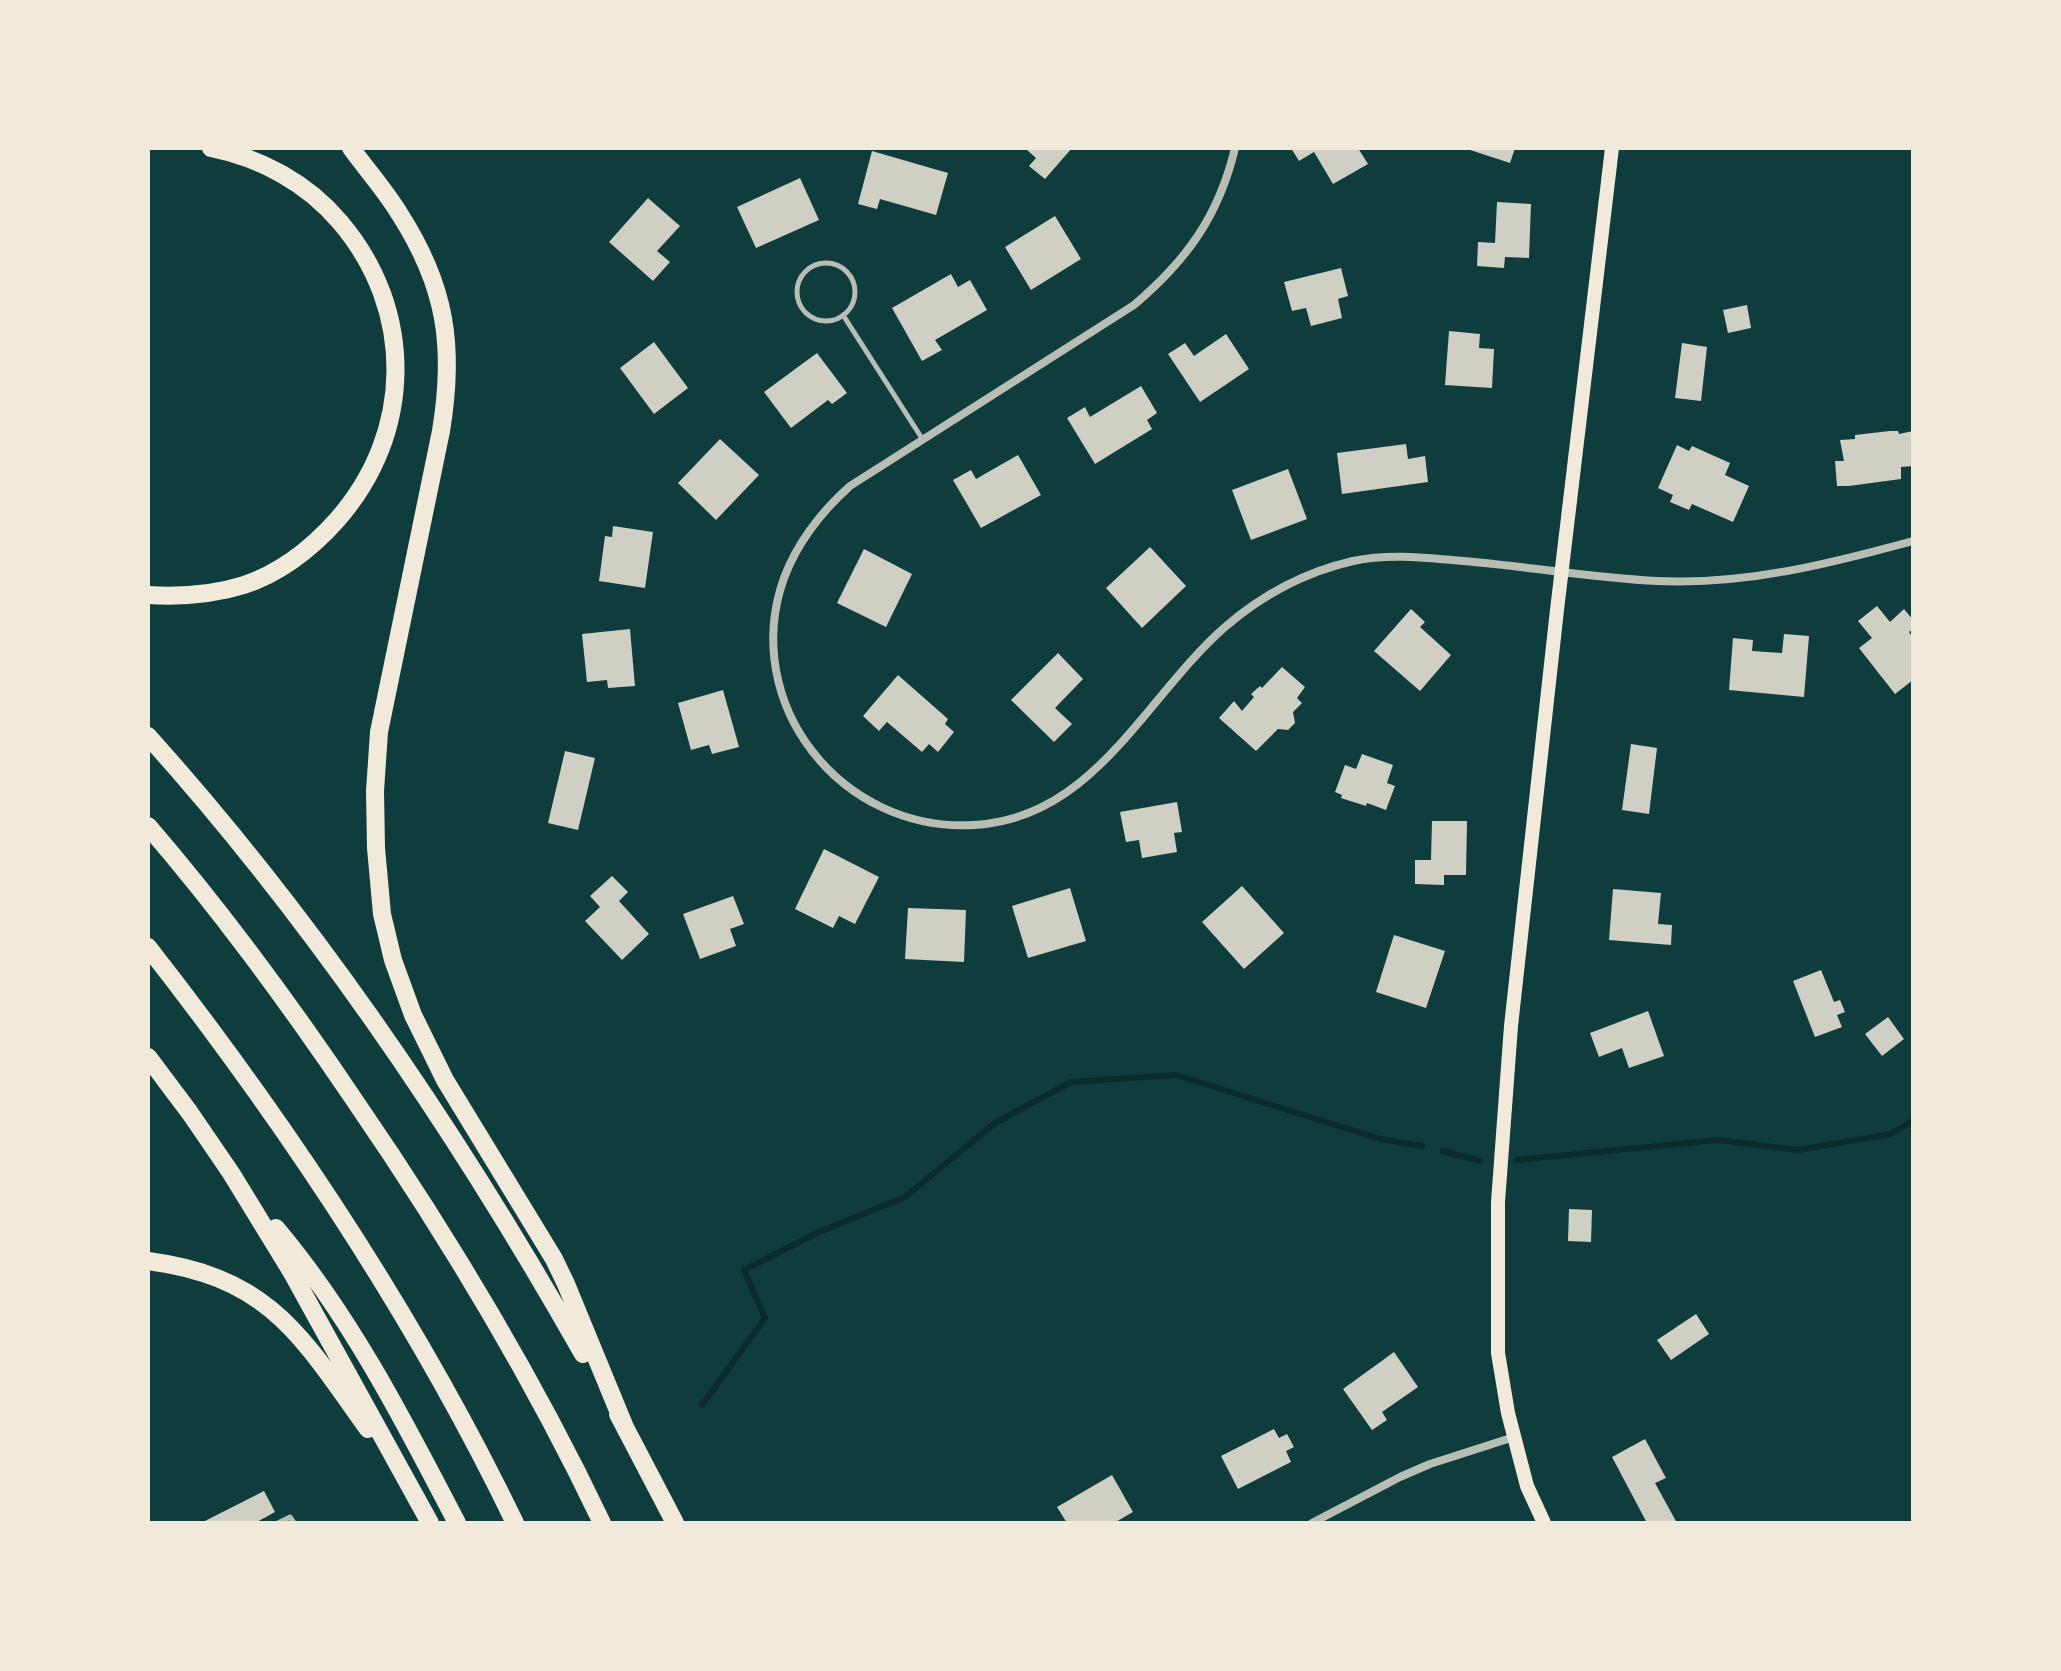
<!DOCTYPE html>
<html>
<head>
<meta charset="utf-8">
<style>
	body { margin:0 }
	#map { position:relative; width:2061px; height:1671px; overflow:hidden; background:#0f3d3e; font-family:"Crimson Pro",serif }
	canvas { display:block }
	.frame { position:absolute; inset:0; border:150px solid #f1e9da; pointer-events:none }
</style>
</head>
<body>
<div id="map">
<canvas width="2061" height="1671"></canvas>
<div class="frame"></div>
</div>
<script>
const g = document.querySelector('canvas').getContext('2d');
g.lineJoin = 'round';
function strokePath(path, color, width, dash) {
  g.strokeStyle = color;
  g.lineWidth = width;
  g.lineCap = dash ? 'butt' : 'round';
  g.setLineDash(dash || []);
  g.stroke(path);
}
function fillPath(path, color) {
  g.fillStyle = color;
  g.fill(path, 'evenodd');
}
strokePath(new Path2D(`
	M1443,1151L1480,1161
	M1517,1160L1718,1140L1798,1150L1890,1134L1913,1121
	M702,1405L765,1318L744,1270L819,1232L905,1197L995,1123L1071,1082L1176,1075L1380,1139L1422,1146`), '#0a2a2b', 6);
fillPath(new Path2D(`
	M1025,148H1072L1045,179L1029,166L1036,158Z
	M1291,148H1358L1368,164L1333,184L1314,152L1299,161Z
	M1464,148H1515L1510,163Z
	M872,151L948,173L936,215L880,199L877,209L858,204Z
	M800,178L819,220L756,248L737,207Z
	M648,198L680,226L657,251L670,262L653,281L609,242Z
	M1497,202L1531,204L1529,258L1505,257L1504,268L1477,266L1478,242L1495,243Z
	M1055,216L1081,259L1031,290L1005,247Z
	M1341,268L1348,296L1338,299L1342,318L1311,326L1306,308L1292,311L1284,282Z
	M951,274L958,287L970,280L987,310L935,340L942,350L922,361L892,308Z
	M1747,305L1751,328L1728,333L1723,310Z
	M1449,331L1480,334L1479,348L1494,349L1492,388L1445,385Z
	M1226,334L1249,369L1200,402L1168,354L1185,343L1194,356Z
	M654,342L688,388L654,414L620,368Z
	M1682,343L1707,347L1701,401L1675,398Z
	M817,353L847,393L832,404L828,400L791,428L764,392Z
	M1141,386L1157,413L1147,420L1152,429L1095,464L1067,418L1085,407L1090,417Z
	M1890,431H1898L1899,434L1913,431V466L1901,467V479L1849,486H1837L1835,461H1844L1840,440L1855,439V435Z
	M720,439L759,475L716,520L678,483Z
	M1406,444L1408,459L1425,456L1428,482L1342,494L1337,453Z
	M1677,445L1689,451L1692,446L1730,463L1725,475L1749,486L1733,522L1692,504L1689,510L1670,502L1673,495L1658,488Z
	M1018,455L1041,495L981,528L953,480L971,470L976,479Z
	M1288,469L1307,519L1251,540L1232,490Z
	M613,526L653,532L645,588L599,581L605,536L612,537Z
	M1150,547L1186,586L1142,628L1106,588Z
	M864,549L912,574L886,627L837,603Z
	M1877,606L1890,622L1904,609L1913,620V629L1909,632L1913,638V680L1895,694L1859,648L1872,638L1858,621Z
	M1411,609L1425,622L1420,627L1451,655L1420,691L1374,651Z
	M630,629L635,686L608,688L607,680L587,682L582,634Z
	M1784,634L1809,636L1804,697L1729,690L1733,638L1753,640L1752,651L1782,653Z
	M1058,653L1083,679L1055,708L1072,724L1054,742L1011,700Z
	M1282,667L1305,687L1297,698L1302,703L1293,712L1295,723L1288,730L1278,729L1256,751L1219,718L1234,701L1242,711L1254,697L1251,694L1260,686L1262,688Z
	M898,675L948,719L945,724L954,732L938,752L929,744L922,752L887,722L879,731L863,716Z
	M723,690L739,747L712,754L709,745L691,750L678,703Z
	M1631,744L1657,748L1649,814L1622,810Z
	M565,751L595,758L578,830L548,823Z
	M1362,754L1393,765L1387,783L1395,786L1386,810L1367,803L1366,806L1341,798L1342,795L1335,792L1345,765L1356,769Z
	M1177,802L1182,832L1174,833L1177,852L1142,858L1139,840L1126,842L1120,812Z
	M1432,821H1467L1466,875H1444V885L1415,884V860H1431Z
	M824,849L879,877L855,924L839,916L833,928L795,909Z
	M612,876L628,892L619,901L649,934L622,960L585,921L600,907L590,896Z
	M1242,886L1284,933L1244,969L1202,922Z
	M1070,888L1086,941L1028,958L1012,906Z
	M1613,889L1661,893L1658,924L1672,925L1671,945L1609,940Z
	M733,896L744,924L730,929L736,946L700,959L683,914Z
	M908,908L966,910L964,962L905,959Z
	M1394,935L1445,951L1426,1008L1376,992Z
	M1821,970L1834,1002L1840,1000L1845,1012L1837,1015L1842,1027L1815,1037L1793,981Z
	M1648,1011L1664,1056L1629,1068L1622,1048L1599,1057L1590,1033Z
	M1888,1017L1904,1039L1882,1056L1865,1034Z
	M1569,1209L1592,1210L1591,1242L1568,1241Z
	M1696,1314L1709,1334L1671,1360L1657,1340Z
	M1394,1352L1418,1387L1382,1412L1387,1420L1372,1430L1343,1389Z
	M1274,1429L1279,1438L1287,1434L1294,1447L1286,1451L1291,1462L1238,1489L1221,1456Z
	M1645,1439L1666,1478L1655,1483L1677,1523H1647L1612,1457Z
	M1112,1475L1133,1512L1114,1523H1067L1057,1507Z
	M264,1491L275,1512L255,1523H201Z`), '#cfcfc3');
strokePath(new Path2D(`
	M148,280V167`), '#f1e9da', 3);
strokePath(new Path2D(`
	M797 292a29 29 0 1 1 58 0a29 29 0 1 1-58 0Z
	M843,315L923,440
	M278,1523L290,1517L294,1523`), '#b8beb3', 5);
strokePath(new Path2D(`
	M1235,148C1219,216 1186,261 1134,305L850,486C821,512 798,541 784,578C739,704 842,833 974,825C1095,818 1144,698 1225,627C1262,595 1305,572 1353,561C1386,554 1418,557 1452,560C1520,565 1589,578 1657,581C1746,585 1829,564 1913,541
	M1312,1523L1400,1477L1430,1464L1514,1437`), '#b8beb3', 8);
strokePath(new Path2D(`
	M1544,1523L1527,1486L1508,1413L1498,1353V1202L1511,1026L1557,610L1612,148`), '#f1e9da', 14);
strokePath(new Path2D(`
	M351,148C367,170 385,190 399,213C446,286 455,346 441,431L379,732L375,791L376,848L382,914L393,960L413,1015L445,1080L554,1259L566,1284L624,1425
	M148,595C180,597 212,595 244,585C280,573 312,548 337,520C414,433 415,310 340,222C307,183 261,158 211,148
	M148,736C316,923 459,1135 583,1354
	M148,826C223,913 291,1006 355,1101C447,1235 532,1376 602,1523
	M148,947C288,1126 416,1318 515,1523
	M148,1057L190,1113L231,1173L291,1271L430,1523
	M276,1228C351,1317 404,1421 457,1523
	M148,1261C270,1277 302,1337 368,1429
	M618,1414L675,1523`), '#f1e9da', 18);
</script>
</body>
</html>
